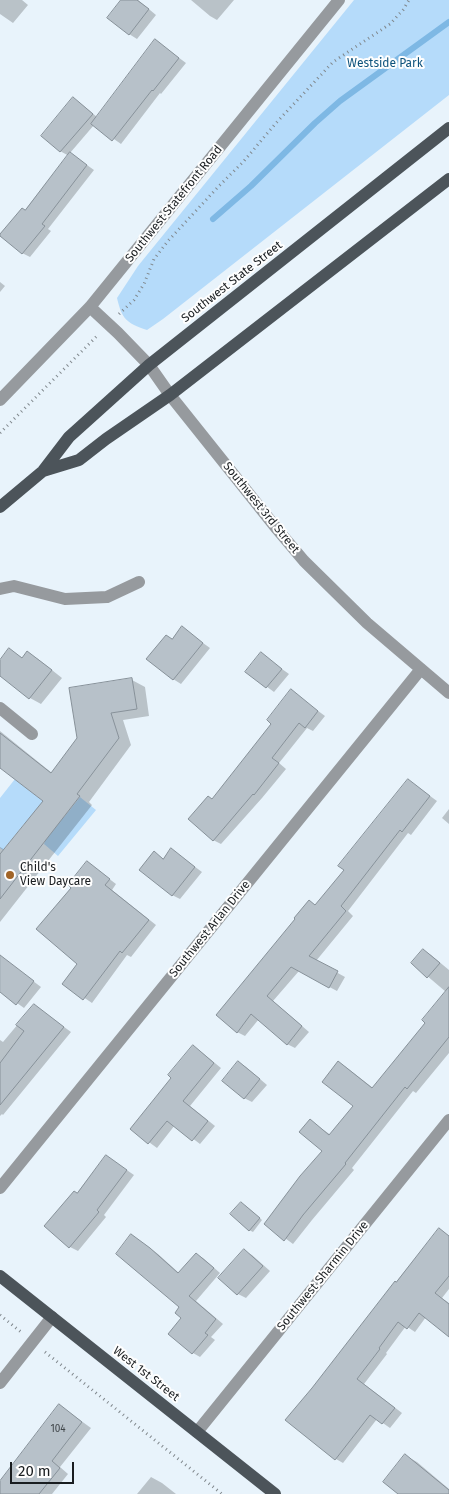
<!DOCTYPE html>
<html>
<head>
<meta charset="utf-8">
<style>
	body { margin:0 }
	#map { position:relative; width:449px; height:1494px; overflow:hidden; background:#e8f3fb; font-family:"Fira Sans",sans-serif }
	canvas { display:block }
	.scale { position:absolute; left:10px; top:1462px; width:64px; height:22px; box-sizing:border-box; border:2px solid #191d20; border-top:0; padding-left:6px; font-size:15px; line-height:18px; white-space:nowrap; color:#191d20; -webkit-text-stroke:4px #fefefe; paint-order:stroke }
</style>
</head>
<body>
<div id="map">
<canvas width="449" height="1494"></canvas>
<div class="scale">20 m</div>
</div>
<script>
const g = document.querySelector('canvas').getContext('2d');
g.lineJoin = 'round';
function fillPath(path, color) {
  g.fillStyle = color;
  g.fill(path, 'evenodd');
}
function strokePath(path, color, width, dash) {
  g.strokeStyle = color;
  g.lineWidth = width;
  g.lineCap = dash ? 'butt' : 'round';
  g.setLineDash(dash || []);
  g.stroke(path);
}
function label(font, color, halo, rows, align = 'center') {
  g.font = font + ' "Fira Sans",sans-serif';
  g.lineWidth = 4;
  g.setLineDash([]);
  g.textBaseline = 'middle';
  g.strokeStyle = halo;
  g.fillStyle = color;
  for (const [text, x, y, turn = 0] of rows) {
    g.save();
    g.translate(x, y);
    g.rotate((+turn || 0) * Math.PI / 180);
    g.textAlign = isNaN(turn) ? turn : align;
    if (halo) g.strokeText(text, 0, 0);
    g.fillText(text, 0, 0);
    g.restore();
  }
}
fillPath(new Path2D(`
	M354,0H449V95L163,319L147,330C126,323 122,319 117,298L138,266Z
	M15,779L64,817L80,797L96,810L58,856L44,844L45,841L24,824L3,850L0,848V798Z`), '#b5dbfa');
fillPath(new Path2D(`
	M0,0H22L28,5L13,23L0,14Z
	M123,0H138L156,15L137,39L129,34Z
	M191,0H234L217,20L210,16Z
	M155,40L186,63L161,94L160,93L121,144L94,125L70,153L94,170L48,229L51,231L30,257L22,253L26,211L69,156L60,151L73,99L80,103L97,117Z
	M0,282L5,286L0,292Z
	M182,628L210,648L181,684L173,679Z
	M9,650L23,658L27,653L38,659L62,678L41,704L30,698L0,675V662Z
	M261,654L289,674L274,692L247,672Z
	M132,680L145,687L149,716L123,720L131,745L89,802L92,805L0,922V847L5,850L45,801L0,766V731L52,773Z
	M291,691L325,716L313,731L307,728L279,763L286,769L262,798L221,844L213,840V800L273,724Z
	M408,780L437,801L411,835L408,833L348,911L353,916L316,961L345,977L337,991L299,971L273,1001L309,1032L295,1048L287,1044L259,1019L245,1036L237,1032L316,906L346,870Z
	M449,809V824L442,818Z
	M172,850L202,872L180,899L172,895L154,853L164,859Z
	M87,862L116,884L112,890L156,925L131,957L127,955L92,1003L64,984L79,964L73,888Z
	M423,950L431,955L449,970V1053L416,1093L413,1091L352,1168L354,1170L312,1220L293,1244L266,1224L324,1150L310,1121L331,1135L354,1105L338,1062L346,1067L373,1088L427,1023L446,992L412,963Z
	M5,960L41,987L24,1008L0,991V966Z
	M34,1005L71,1032L3,1115L2,1114L0,1116V1040L3,1042Z
	M193,1047L200,1051L221,1068L190,1106L215,1126L200,1144L175,1125L157,1148L131,1129L173,1077Z
	M239,1063L246,1067L267,1085L252,1102L244,1098Z
	M106,1156L134,1175L104,1215L106,1217L78,1251L70,1247L78,1194Z
	M245,1205L262,1220L253,1232L249,1230Z
	M439,1229L449,1236V1289L442,1298L449,1303V1335L426,1317L415,1332L406,1326L386,1353L387,1354L364,1384L402,1413L390,1428L377,1419L343,1463L336,1459L287,1420Z
	M132,1235L158,1254L179,1273L196,1254L203,1258L220,1273L196,1301L223,1324L211,1337L215,1340L200,1357L193,1353L170,1334L183,1318L181,1307Z
	M244,1251L252,1255L270,1271L246,1298L238,1294Z
	M59,1405L91,1428L60,1467L68,1474L52,1494H0V1483Z
	M406,1456L417,1462L449,1489V1494H400Z
	M151,1477L162,1483L176,1494H137Z`), '#0003');
strokePath(new Path2D(`
	M213,219L251,186L315,123L340,101L449,22`), '#7eb8e4', 6);
const building = new Path2D(`
	M121,0H137L149,9L129,35L107,18Z
	M155,39L179,58L153,91L152,90L112,141L91,124Z
	M73,97L93,114L60,152L41,136Z
	M70,152L87,165L42,224L45,226L22,254L0,236V234L22,208L25,210Z
	M182,626L203,643L173,680L146,659L166,635L172,639Z
	M9,648L22,658L27,651L52,670L29,699L0,676V660Z
	M261,652L282,669L266,688L245,672Z
	M132,678L137,709L111,713L119,738L77,794L80,796L0,899V854L43,801L0,768V733L51,773L77,738L69,688Z
	M291,689L318,711L305,728L299,723L272,758L279,763L254,795L253,794L213,841L188,819L208,796L212,799L271,724L267,720Z
	M408,779L430,796L402,832L400,830L341,906L346,911L309,956L338,971L329,988L291,967L267,996L302,1026L287,1045L251,1014L237,1033L216,1015L295,919L294,918L309,900L315,905L344,870L338,866Z
	M171,848L195,867L172,896L139,870L154,851L163,859Z
	M87,861L110,879L105,885L149,920L122,953L120,951L83,1000L62,984L77,964L36,929L71,888L68,885Z
	M423,949L440,963L427,978L411,963Z
	M0,955L34,981L16,1005L0,992Z
	M449,987V1037L407,1089L405,1087L345,1163L346,1164L303,1215L284,1241L264,1224L300,1176L322,1151L299,1132L310,1119L329,1135L353,1106L322,1082L338,1061L372,1088L425,1023L422,1020Z
	M34,1004L64,1027L0,1105V1063L24,1031L16,1025Z
	M193,1045L214,1063L183,1101L208,1121L192,1141L167,1121L148,1144L130,1129L171,1078L168,1075Z
	M238,1061L260,1079L244,1099L222,1081Z
	M106,1155L127,1170L97,1210L99,1212L69,1248L44,1226L74,1191L77,1193Z
	M241,1202L260,1218L249,1231L230,1214Z
	M439,1228L449,1236V1276L435,1293L449,1304V1337L419,1313L407,1329L398,1322L379,1348L380,1349L357,1379L395,1408L382,1424L370,1415L335,1460L285,1420L312,1388L395,1281L396,1282Z
	M131,1234L150,1248L178,1273L196,1253L214,1268L189,1296L216,1319L205,1333L208,1335L192,1354L168,1334L181,1318L175,1313L179,1307L116,1254Z
	M244,1249L263,1266L237,1295L218,1278Z
	M59,1404L82,1422L52,1461L60,1468L39,1494H0V1481Z
	M405,1454L449,1490V1494H398L383,1482Z`);
fillPath(building, '#b7c1c9');
strokePath(building, '#879199', 1);
strokePath(new Path2D(`
	M119,314L134,300L144,284L154,259L168,241L218,187L244,161L276,123L333,62L390,24L403,10L409,0
	M0,433L97,336
	M0,1315L21,1332
	M45,1352L222,1494`), '#80888d', 3, [1, 4]);
strokePath(new Path2D(`
	M90,307L118,333L149,365L170,395L277,529L304,561L367,623L449,693
	M0,400L90,307L339,0
	M0,589L14,586L65,599L107,597L139,582
	M0,708L32,734
	M0,1188L421,669
	M0,1383L52,1317
	M197,1432L449,1120`), '#969a9e', 12);
strokePath(new Path2D(`
	M43,471L79,460L106,439L170,395L449,179
	M0,507L43,471L69,437L149,365L449,128
	M0,1276L275,1494`), '#4c545a', 12);
for (const [x, y, r, color] of [
	[10,875,5,"#a16427"]
]) {
  const dot = new Path2D();
  dot.arc(x, y, r, 0, 2 * Math.PI);
  g.fillStyle = color;
  g.fill(dot);
  strokePath(dot, '#fefefe', 2);
}
label('10px', '#40464a', null, [
	["104",58,1429]
]);
label('12px', '#0d527c', '#fefefe', [
	["Westside Park",385,64]
]);
label('12px', '#191d20', '#fefefe', [
	["Southwest Statefront Road",174,204,-51],
	["Southwest State Street",232,282,-38],
	["Southwest 3rd Street",261,508,51],
	["Southwest Arlan Drive",210,929,-51],
	["Southwest Sharmin Drive",323,1276,-51],
	["West 1st Street",146,1374,38]
]);
label('12px', '#191d20', '#fefefe', [
	["Child's",20,868],
	["View Daycare",20,882]
], 'left');
</script>
</body>
</html>
